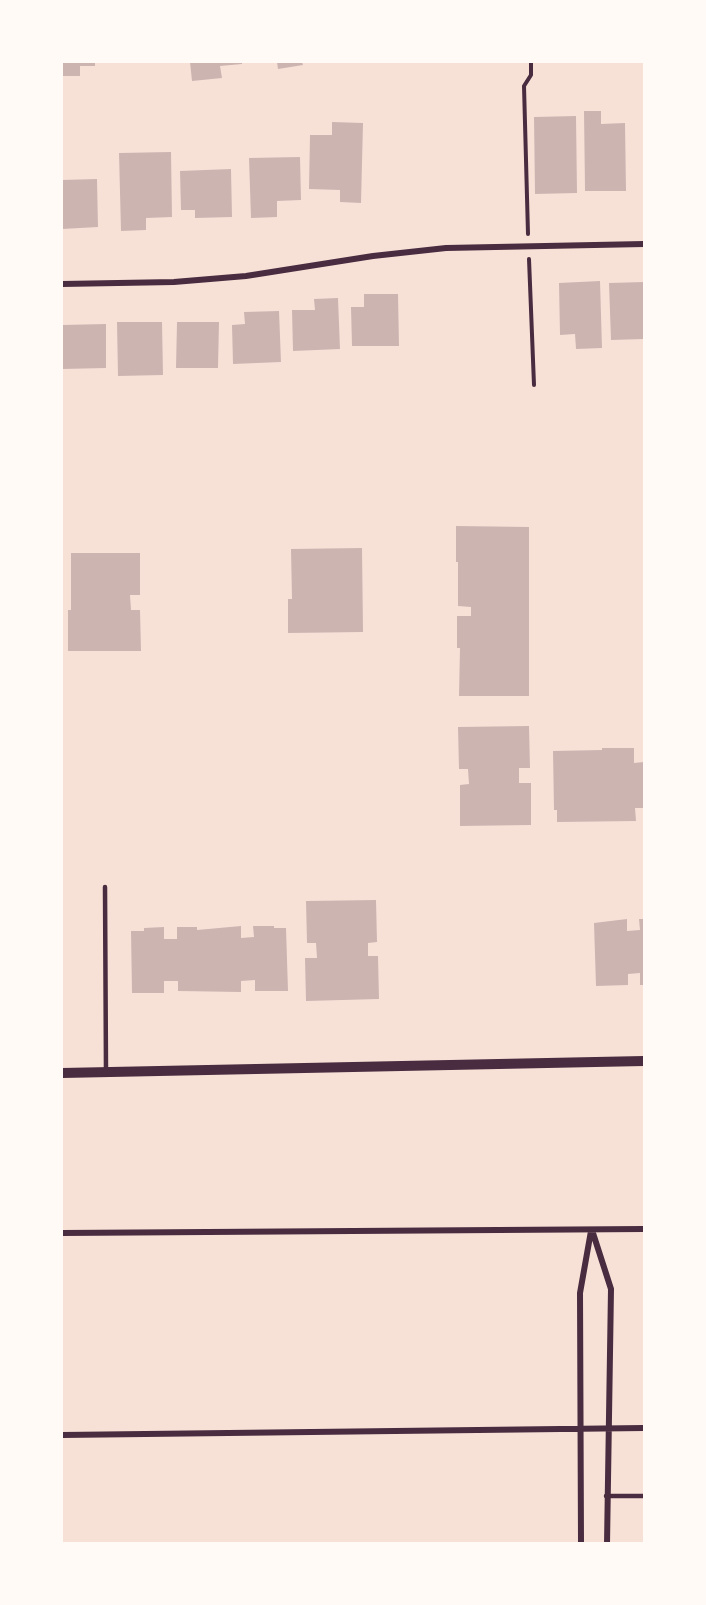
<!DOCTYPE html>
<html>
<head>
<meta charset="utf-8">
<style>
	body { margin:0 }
	#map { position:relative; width:706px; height:1605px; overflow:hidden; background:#f7e1d7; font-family:"Times New Roman",serif }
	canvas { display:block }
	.frame { position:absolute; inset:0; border:63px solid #fffaf5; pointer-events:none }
</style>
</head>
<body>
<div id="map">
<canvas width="706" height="1605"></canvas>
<div class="frame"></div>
</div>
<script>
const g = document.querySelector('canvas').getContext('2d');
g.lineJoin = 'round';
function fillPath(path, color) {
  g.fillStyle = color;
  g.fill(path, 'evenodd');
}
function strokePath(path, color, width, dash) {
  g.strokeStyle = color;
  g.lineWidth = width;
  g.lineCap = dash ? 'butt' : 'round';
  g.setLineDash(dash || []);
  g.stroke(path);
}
fillPath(new Path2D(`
	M62,62H95V66H80V76H63Z
	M190,62H242V64L220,66L222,78L192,81Z
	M277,62H302L303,65L278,69Z
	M584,111H601V124L625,123L626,191H585Z
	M576,116L577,193L535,194L534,117Z
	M332,122L363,123L361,203L340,202V190L309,189L310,135H332Z
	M171,152L172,217L146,218V230L121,231L119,153Z
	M300,157L301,200L277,201V217L251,218L249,158Z
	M231,169L232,217L195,218V210H181L180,171Z
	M97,179L98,227L62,229V180Z
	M600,281L602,348L576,349L575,334L560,335L559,283Z
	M644,282V339L611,340L609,283Z
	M364,294H398L399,346H352L351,307H364Z
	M338,298L340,349L293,351L292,310H315L314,299Z
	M279,311L281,362L233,364L232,325L245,324L244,312Z
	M117,322H162L163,375L118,376Z
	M177,322H219L218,368H176Z
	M106,324V368L62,369V325Z
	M456,526L529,527V696H459L460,648H457V616H471V607L458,606V562H456Z
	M362,548L363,632L288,633V599H292L291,549Z
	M71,553H140V595H130L131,610H140L141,651H68V610H71Z
	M529,726L530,768H519V783H531V825L460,826V785L469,784L468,769H459L458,727Z
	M602,748H634V763L644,762V808H635L636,821L557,822V810H554L553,751L602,750Z
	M376,900L377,942L368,943V956H378L379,999L306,1001L305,958H317L316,943H307L306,901Z
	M627,919V931L640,930L639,919H644V985H640V973L628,974V985L596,986L594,923Z
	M241,926V938L254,937L253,926H274V928H286L288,991H255V980L241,981V992L178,991V981H164V993H132L131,931H144V928L164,927V939H177V927H197V930Z`), '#ccb4b1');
strokePath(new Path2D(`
	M528,234L524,86L531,75V62
	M529,259L534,385`), '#4a2c40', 4);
strokePath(new Path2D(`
	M105,887L106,1073
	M606,1496H644`), '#4a2c40', 4.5);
strokePath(new Path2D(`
	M62,284L174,282L246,276L373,256L446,248L644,244
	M592,1230L611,1289L607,1544
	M62,1233L644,1229
	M62,1435L644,1428
	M581,1544L580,1293L591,1231`), '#4a2c40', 6);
strokePath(new Path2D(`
	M62,1073L644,1061`), '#4a2c40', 10);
</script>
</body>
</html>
